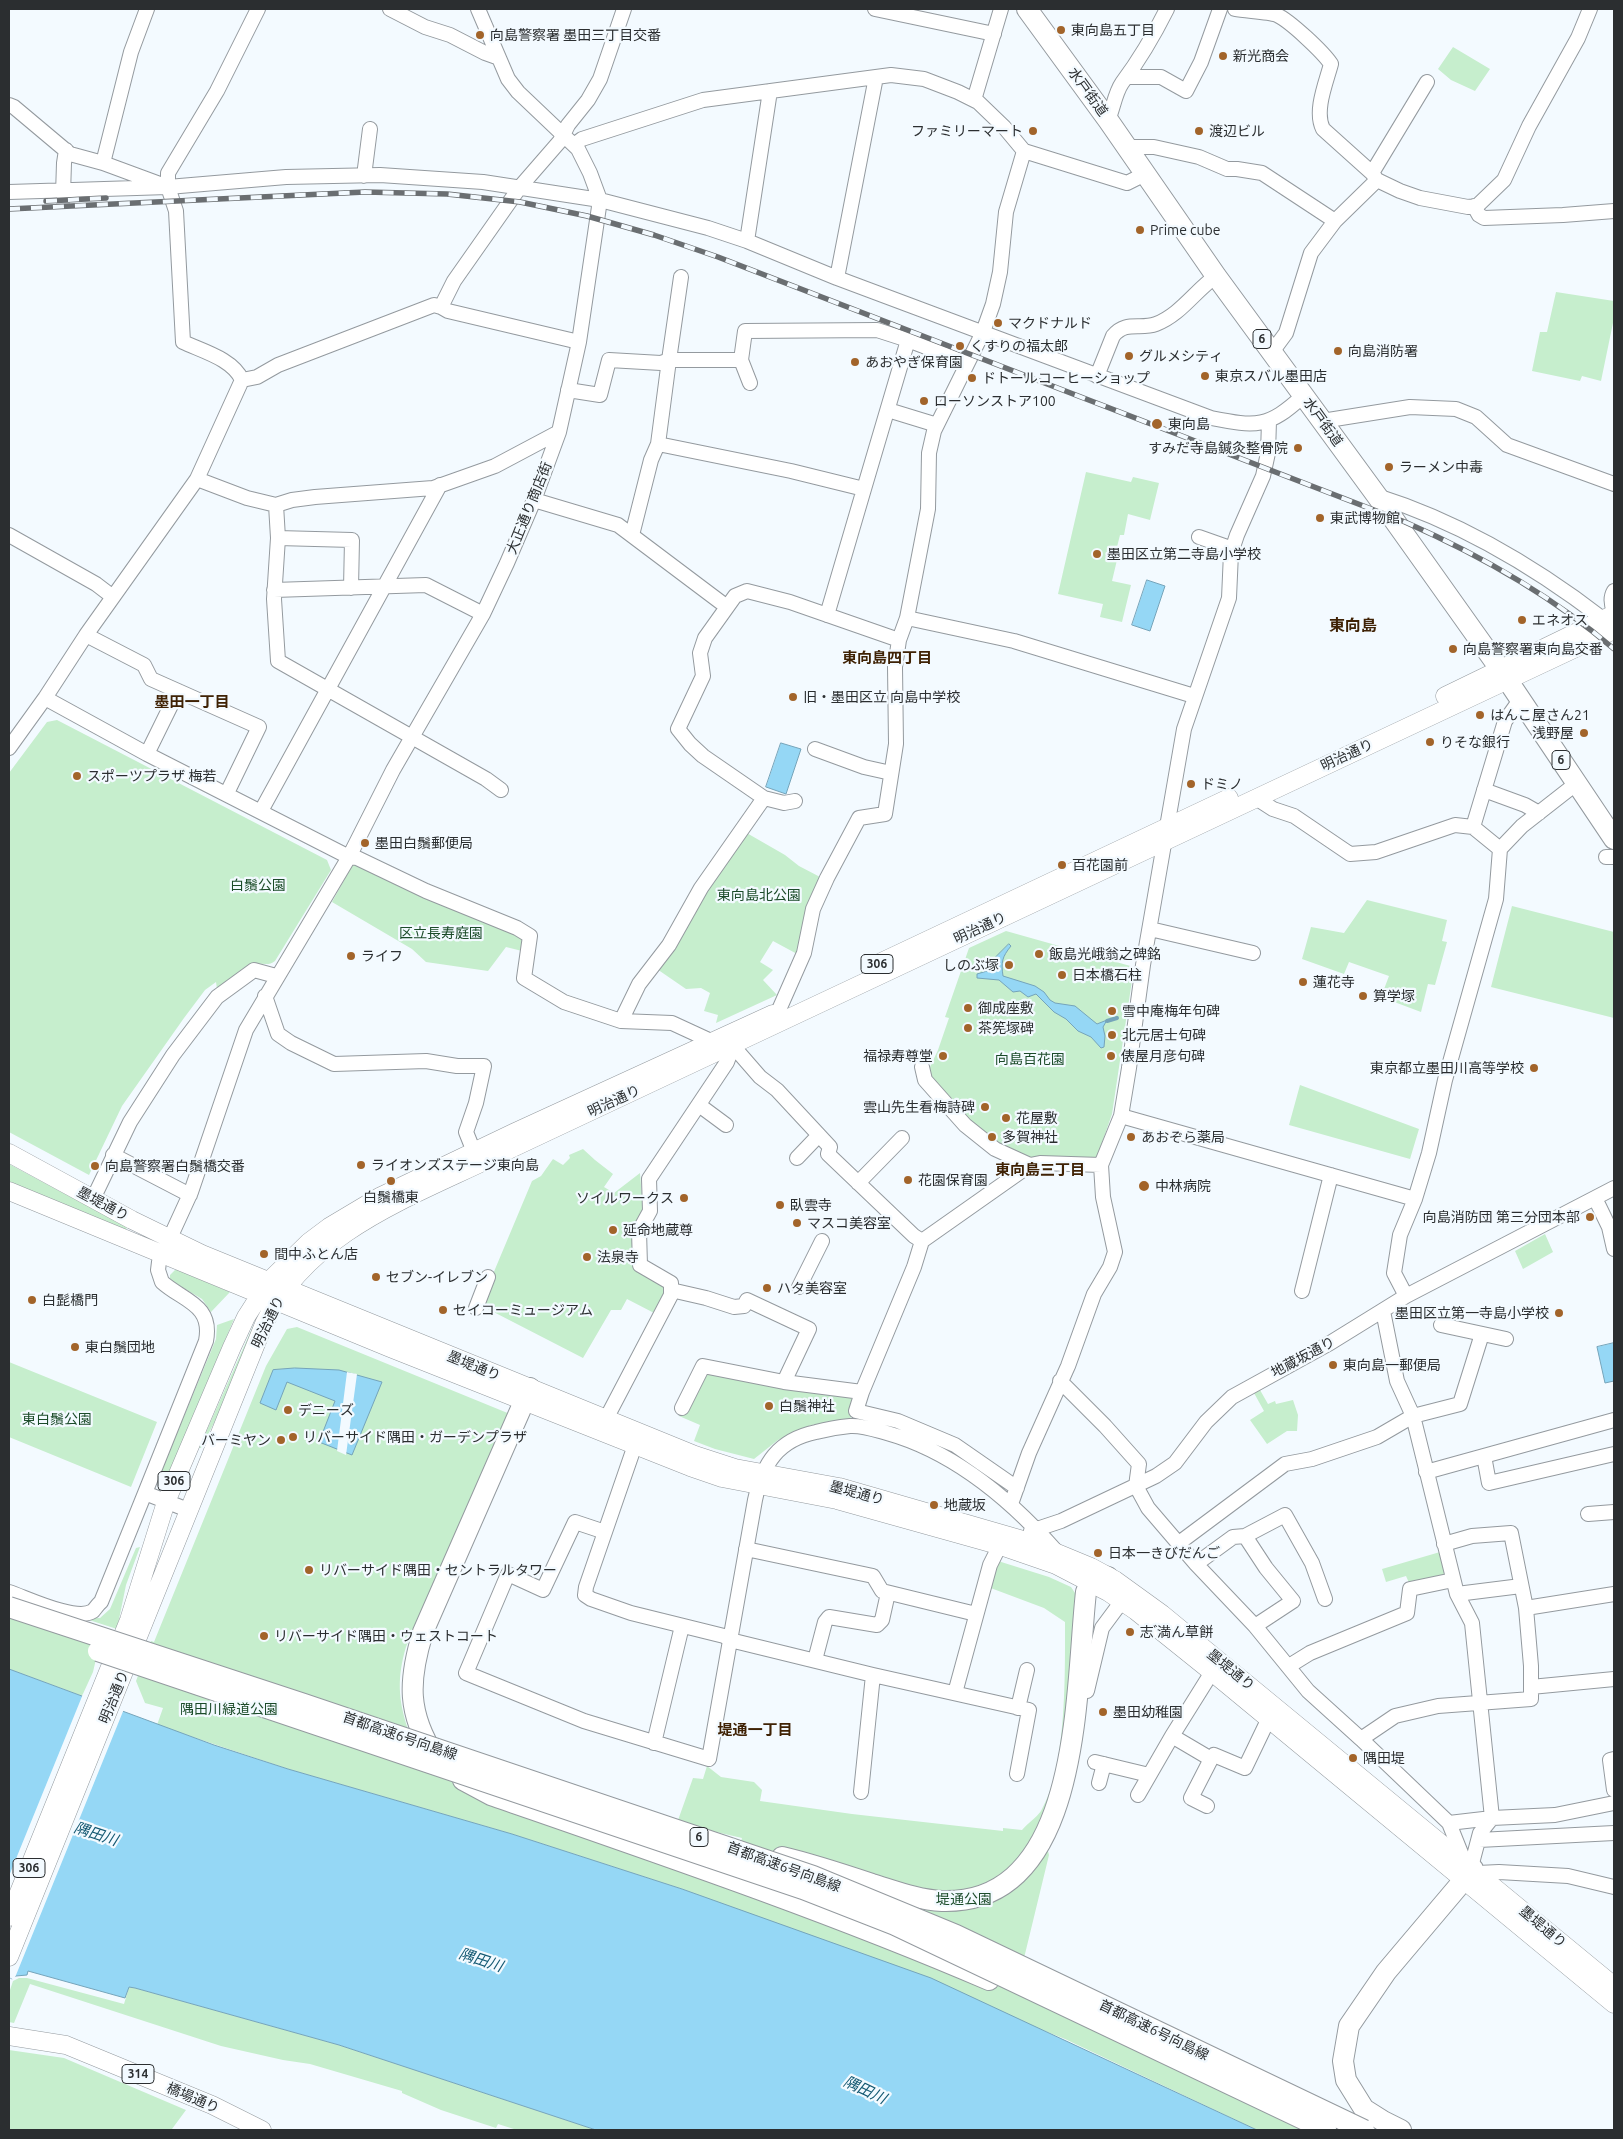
<!DOCTYPE html>
<html>
<head>
<meta charset="utf-8">
<style>
	body { margin:0 }
	#map { position:relative; width:1623px; height:2139px; overflow:hidden; background:#f3faff; font-family:Ubuntu,sans-serif }
	canvas { display:block }
	.frame { position:absolute; inset:0; border:10px solid #2b2e30; pointer-events:none }
</style>
</head>
<body>
<div id="map">
<canvas width="1623" height="2139"></canvas>
<div class="frame"></div>
</div>
<script>
const g = document.querySelector('canvas').getContext('2d');
g.lineJoin = 'round';
function fillPath(path, color) {
  g.fillStyle = color;
  g.fill(path, 'evenodd');
}
function strokePath(path, color, width, dash) {
  g.strokeStyle = color;
  g.lineWidth = width;
  g.lineCap = dash ? 'butt' : 'round';
  g.setLineDash(dash || []);
  g.stroke(path);
}
function label(font, color, halo, rows, align = 'center') {
  g.font = font + ' Ubuntu,"Noto Sans JP",sans-serif';
  g.lineWidth = 4.5;
  g.setLineDash([]);
  g.textBaseline = 'middle';
  g.strokeStyle = halo;
  g.fillStyle = color;
  for (const [text, x, y, turn = 0] of rows) {
    g.save();
    g.translate(x, y);
    g.rotate((+turn || 0) * Math.PI / 180);
    g.textAlign = isNaN(turn) ? turn : align;
    if (halo) g.strokeText(text, 0, 0);
    g.fillText(text, 0, 0);
    g.restore();
  }
}
fillPath(new Path2D(`
	M1453,47L1490,69L1475,91L1451,80L1438,69Z
	M1556,292L1614,301V318L1601,381L1582,376L1580,381L1532,371L1540,332H1547Z
	M1086,472L1131,482L1133,477L1159,483L1150,520L1128,514L1124,535H1120L1114,559L1117,560L1112,581L1131,585L1122,622L1100,617L1103,604L1058,594Z
	M57,720L327,860L331,870L275,961C268,967 260,962 252,964C239,969 228,981 217,989L216,982L205,990L184,1018L122,1106L89,1175L9,1132V773L47,722Z
	M745,832L785,855L799,866L822,878L799,955L773,941L760,962L773,970L763,980L777,995L716,1023L718,1015L704,1011L710,993L701,988L686,989L654,967Z
	M353,864L520,932L524,940L522,951L506,947L488,971L426,962L412,949L332,902Z
	M1367,900L1447,920L1442,941L1447,942L1435,985L1428,984L1421,1012L1381,997L1389,976L1349,962L1344,974L1302,959L1311,927L1344,933Z
	M1512,906L1614,932V1018L1491,987Z
	M1006,931L1134,967L1112,1114L1096,1160H1024L967,1124L930,1078L928,1071L938,1050L949,1018L945,1017L969,948Z
	M1300,1085L1419,1129L1410,1159L1289,1125Z
	M583,1149L595,1160L613,1174L604,1187L614,1193L640,1173L643,1209L632,1232L635,1246L634,1269L663,1286L666,1297L656,1314L627,1299L621,1310H611L583,1358L480,1305L532,1181L541,1176L553,1159L563,1165L570,1158L569,1155Z
	M9,1164L127,1227L125,1232L9,1183Z
	M1545,1234L1553,1252L1523,1269L1515,1251Z
	M175,1270H178L230,1292L211,1312L202,1299L170,1280V1275Z
	M234,1319L167,1477L163,1479L160,1476L161,1472L216,1339L217,1325Z
	M253,1326L256,1327L227,1398L201,1448H199Z
	M297,1327L510,1414L406,1647C397,1677 398,1700 408,1729L731,1872L742,1838L677,1823L693,1778L703,1779L707,1766L721,1777L754,1782L762,1790L760,1801L852,1814L1003,1831V1828L1022,1830C1028,1823 1036,1818 1041,1811C1067,1768 1065,1673 1065,1622L1044,1608L988,1587L998,1561L1049,1577L1071,1587L1077,1596L1070,1706L1047,1847L1049,1855L1025,1954L1018,1975L1337,2130H1257L1065,2039L768,1921L682,1889L512,1834L288,1769L157,1725L163,1708L145,1703L136,1681L151,1641L154,1642L266,1366L287,1329Z
	M9,1362L157,1422L131,1487L9,1437Z
	M703,1373L856,1396L850,1421L811,1425L778,1440L754,1459L715,1449L694,1441L700,1425L679,1416Z
	M1260,1390L1268,1404L1275,1401L1276,1404L1293,1400L1298,1415L1297,1431H1287L1267,1444L1250,1420L1264,1411L1254,1393Z
	M140,1547L126,1585L117,1629L89,1620L87,1618H100L110,1609L136,1548Z
	M1440,1552L1446,1576L1410,1585L1406,1576L1386,1582L1382,1569Z
	M9,1614L99,1646L93,1672L82,1696L9,1669Z
	M19,1978H27L124,2004L129,1987L135,1988L339,2045L596,2130H517L498,2124L496,2128L441,2110L402,2093V2091L310,2064L283,2060L221,2046L30,1984L14,2023L9,2022V1993L13,1981Z
	M9,2050L64,2058L186,2110L172,2129L174,2130H9Z`), '#c6eecd');
const water = new Path2D(`
	M1147,580L1165,586L1150,631L1132,625Z
	M781,743L801,749L786,794L766,787Z
	M1009,944L1011,946C1002,957 1001,962 1003,976L1035,986L1044,992L1050,1000L1055,1003L1075,1006L1097,1024L1107,1020L1103,1027L1105,1036L1104,1047L1101,1048L1091,1037L1078,1031L1066,1019L1054,1012L1036,994L1028,997L1020,991L1013,992L999,980L977,978V974L987,971L996,962L995,958Z
	M1614,1343V1381L1605,1383L1597,1347Z
	M295,1368L339,1370L382,1382L352,1455L319,1442L335,1401L287,1382L276,1410L260,1403L273,1370Z
	M9,1669L214,1745L288,1769L512,1834L682,1889L931,1978L1257,2130H596L339,2045L135,1988L129,1987L125,1998L28,1971L27,1975L16,1976L12,1979L9,1977Z`);
fillPath(water, '#95d7f5');
strokePath(water, '#75a4ba', 1);
fillPath(new Path2D(`
	M347,1372L357,1374L346,1455L337,1451Z
	M83,1694L124,1709L14,1980L9,1977V1876Z`), '#f3faff');
strokePath(new Path2D(`
	M1107,1021L1117,1018`), '#75a4ba', 4);
strokePath(new Path2D(`
	M63,194V214`), '#cbd1d6', 14, [14, 7]);
const minor = new Path2D(`
	M390,9L425,27L450,35L485,53L499,58
	M875,9L994,34
	M1235,9C1245,11 1269,12 1277,15C1290,21 1323,52 1331,64C1326,83 1314,111 1323,129L1372,173L1377,180L1400,191L1420,198L1468,207L1477,206L1504,180L1529,126L1578,38L1590,9
	M1129,77H1161L1186,91L1201,62L1220,9
	M974,100L1001,9
	M9,105L14,107L70,154L103,163L168,187L176,211L183,342C202,351 233,359 242,380
	M1108,120C1113,109 1115,93 1122,83C1140,59 1154,35 1167,9
	M574,145L582,139L703,100L891,75L924,79L958,92L978,102L1004,127L1024,151L1006,212L1000,272L993,304L983,332L934,431L929,453L928,509L907,618L899,640L895,667L896,744L885,814L859,818L827,878L813,909L804,953L778,1012
	M1127,147H1154L1199,157L1227,169H1237L1262,173L1335,221
	M1024,151L1127,183L1145,174
	M103,163L131,52L147,9
	M1372,173L1427,82
	M364,176L370,129
	M168,187V173L217,91L258,9
	M9,192L168,187L286,177L380,175L483,182L600,200L708,228L747,241L837,278L1211,418C1257,427 1268,428 1303,396
	M63,194L64,163L66,150
	M1474,206L1479,215L1484,218L1563,215L1614,211
	M747,241L770,91
	M837,278L876,77
	M441,307L448,311L579,342
	M1272,352L1286,333L1311,253L1335,221L1377,180
	M741,360L750,383
	M1097,376L1113,336C1126,320 1140,330 1156,324C1180,315 1195,291 1216,276
	M568,390L600,395L609,360L661,363L669,360L681,277
	M888,410L937,425
	M1322,421L1410,407L1456,409L1476,417L1507,445L1614,484
	M559,432L495,466L433,488L315,497L292,500L276,505L247,498L197,479L242,380L257,377L278,365L434,305L441,307L454,281L520,187L560,141L568,125L588,100L600,79L624,9
	M658,444L791,471L864,489L827,615
	M864,489L908,340
	M1377,496C1460,522 1534,566 1603,619
	M534,500L618,525L727,607
	M276,505L278,538L274,599L278,661L486,779L501,790
	M9,535L96,584L113,597
	M632,535L651,460L658,444L669,360H741L745,331L877,330L908,340L967,363
	M1199,537L1233,549
	M278,538L352,540L351,588
	M274,590L426,585L483,614
	M1614,591C1610,598 1611,604 1614,611
	M907,618L1014,641L1194,696
	M86,635L144,665L151,679L259,727L227,793
	M45,698L147,754L349,857L357,858L426,891L517,928L530,936L524,978L564,1002L621,1021L672,1023L711,1041
	M9,748L45,698L86,635L197,479
	M815,749L864,767L891,773
	M147,754L178,691
	M1484,790L1525,805L1539,813
	M1256,798L1273,809L1294,816L1350,854L1376,852L1455,825L1473,827L1500,849
	M795,801L784,803L764,798L703,756L690,744L678,729L703,676L700,653L705,638L735,596L747,591L790,602L899,640
	M261,811L440,485
	M1473,827L1505,721L1520,700
	M1606,857H1614
	M1150,929L1253,953
	M265,996L278,1034L291,1043L334,1064L426,1061L457,1066H484L476,1103L466,1132L474,1152
	M621,1021L639,984L669,945L701,888L764,798
	M733,1046L760,1077L777,1090L830,1147L828,1154L914,1236L922,1241L1030,1165L1040,1163L1101,1165
	M922,1067L925,1080L965,1125L995,1149L1030,1165
	M699,1105L726,1125
	M1121,1116L1415,1199L1400,1235L1394,1273L1406,1296
	M113,1155L190,1195
	M797,1158L819,1135
	M858,1183L902,1138
	M1595,1198L1609,1227L1614,1249
	M93,1199L130,1122L173,1055L217,997L254,970L276,976
	M1415,1199L1429,1153L1445,1080L1496,899L1500,849L1522,826L1577,783
	M922,1241L914,1267L862,1392L856,1411L898,1421L955,1445L1017,1488
	M799,1287L822,1241
	M671,1290L706,1298L734,1307L744,1306L747,1300L809,1329L784,1382L703,1366L682,1408
	M1302,1291L1331,1175
	M476,1308L488,1277
	M1383,1311L1397,1381L1413,1416L1457,1594L1472,1623L1492,1818L1480,1833L1471,1867
	M1441,1325L1506,1339
	M1060,1381L1105,1426L1139,1464L1136,1486L1148,1508L1196,1564L1255,1626L1308,1691L1361,1739L1449,1823L1465,1863
	M784,1382L862,1392
	M606,1419L671,1295V1283L640,1265L639,1231L650,1211L649,1179L727,1062L733,1046
	M635,1445L586,1587L585,1595L591,1599L631,1613L724,1636L730,1640L873,1675L1029,1710L1017,1774
	M1484,1456L1489,1483L1614,1454
	M1426,1472L1614,1420
	M145,1493L206,1341C213,1304 183,1301 162,1282L158,1270L159,1262L191,1192L246,1030L349,857L393,770L483,614L507,563L534,500L559,432L579,342L600,200L590,173L578,149L518,92L508,79L478,9
	M1011,1504L1029,1453L1068,1366L1094,1294L1110,1267L1115,1252L1103,1197L1101,1165L1121,1116L1129,1068L1143,965L1184,729L1229,598L1231,553L1237,535L1263,476L1268,453L1269,421
	M1588,1514L1614,1512
	M1031,1531L1061,1521L1156,1476L1175,1463L1206,1422L1232,1397L1330,1343L1406,1296L1614,1188
	M605,1532L575,1522L543,1590L508,1574L466,1673L584,1721L709,1759L755,1500C763,1463 778,1440 816,1432C827,1429 839,1427 850,1426C862,1425 876,1430 887,1433C955,1452 1011,1500 1056,1551
	M1245,1536L1285,1515L1312,1563L1325,1599
	M1179,1543L1285,1464L1312,1459L1377,1437L1413,1416L1460,1404L1482,1334
	M746,1549L873,1576L882,1591L976,1614
	M1196,1564L1233,1537L1245,1536L1266,1568L1293,1601L1255,1626
	M9,1592C27,1598 76,1622 93,1611C95,1609 98,1604 101,1602L145,1493L188,1510
	M1457,1594L1521,1586
	M1526,1608L1614,1594
	M815,1660L825,1622L829,1617L877,1625L882,1620L888,1593
	M1289,1666L1310,1653L1407,1613L1410,1589L1453,1580
	M1531,1687L1614,1679
	M1087,1691L1102,1628L1122,1601
	M955,1693L990,1565L1004,1537
	M1018,1708L1027,1670
	M1172,1736L1211,1759L1191,1798L1207,1806
	M1361,1739L1395,1716L1438,1706L1531,1699V1666L1526,1608L1511,1533L1472,1536L1444,1544
	M654,1743L682,1626
	M1211,1759L1214,1755L1245,1768L1269,1718
	M1614,1759L1610,1760L1614,1790
	M1095,1762L1149,1775
	M1099,1783L1104,1764
	M861,1792L873,1675
	M1138,1795L1172,1736L1212,1672
	M1449,1823L1492,1818L1555,1815L1614,1803
	M1479,1840L1614,1833
	M1478,1873L1499,1872L1568,1876L1614,1887`);
const major = new Path2D(`
	M1445,696L1614,614
	M875,965L1229,798
	M9,1153L132,1220L202,1254L695,1455L735,1468L839,1487L1033,1543L1091,1567L1115,1580L1162,1614L1614,1986
	M9,1191L390,1348L690,1467L722,1478L837,1500L998,1545L1056,1565L1108,1592L1136,1611L1212,1672L1614,2004
	M9,1917L129,1620L166,1502L232,1347L246,1317L269,1281L309,1242L329,1227L381,1196L515,1132L773,1014
	M9,1957L264,1324C307,1235 403,1200 487,1160L1614,630
	M9,2036L66,2045L212,2105L262,2130`);
const highway = new Path2D(`
	M1027,9L1108,120L1216,276L1377,496L1500,669L1614,839
	M435,1757C407,1713 408,1681 423,1632L530,1388
	M463,1780L491,1795C658,1853 826,1910 989,1980
	M782,1857C812,1864 842,1874 872,1884C895,1891 918,1900 942,1901C1083,1905 1075,1689 1086,1592L1093,1578L1101,1575L1108,1577
	M1401,2130L1383,2121L1364,2109L1346,2080L1343,2061L1349,2026L1386,1972L1473,1869`);
strokePath(minor, '#949a9f', 16);
strokePath(major, '#949a9f', 19);
strokePath(highway, '#949a9f', 22);
strokePath(minor, '#fff', 14);
strokePath(major, '#fff', 18);
strokePath(highway, '#fff', 20);
const rail = new Path2D(`
	M46,201L106,198
	M9,209L365,192L447,194L520,202L587,216L654,235L718,257L1405,522C1480,555 1551,595 1614,649`);
strokePath(rail, '#6a6e71', 5.5);
strokePath(rail, '#f3faff', 4, [11]);
const highwayBridge = new Path2D(`
	M9,1607L304,1704L813,1876L956,1935L1364,2130
	M98,1651L803,1889L895,1925L1326,2130`);
strokePath(highwayBridge, '#949a9f', 22, []);
strokePath(highwayBridge, '#fff', 20);
for (const [x, y, r, color] of [
	[1061,30,5,"#a2642a"],
	[480,35,5,"#a2642a"],
	[1223,56,5,"#a2642a"],
	[1033,131,5,"#a2642a"],
	[1199,131,5,"#a2642a"],
	[1140,230,5,"#a2642a"],
	[998,323,5,"#a2642a"],
	[960,346,5,"#a2642a"],
	[1338,351,5,"#a2642a"],
	[1129,356,5,"#a2642a"],
	[855,362,5,"#a2642a"],
	[1205,376,5,"#a2642a"],
	[972,378,5,"#a2642a"],
	[924,401,5,"#a2642a"],
	[1157,424,6,"#a2642a"],
	[1298,448,5,"#a2642a"],
	[1389,467,5,"#a2642a"],
	[1320,518,5,"#a2642a"],
	[1097,554,5,"#a2642a"],
	[1522,620,5,"#a2642a"],
	[1453,649,5,"#a2642a"],
	[793,697,5,"#a2642a"],
	[1480,715,5,"#a2642a"],
	[1584,733,5,"#a2642a"],
	[1430,742,5,"#a2642a"],
	[77,776,5,"#a2642a"],
	[1191,784,5,"#a2642a"],
	[365,843,5,"#a2642a"],
	[1062,865,5,"#a2642a"],
	[1039,954,5,"#a2642a"],
	[351,956,5,"#a2642a"],
	[1009,965,5,"#a2642a"],
	[1062,975,5,"#a2642a"],
	[1303,982,5,"#a2642a"],
	[1363,996,5,"#a2642a"],
	[968,1008,5,"#a2642a"],
	[1112,1011,5,"#a2642a"],
	[968,1028,5,"#a2642a"],
	[1112,1035,5,"#a2642a"],
	[943,1056,5,"#a2642a"],
	[1111,1056,5,"#a2642a"],
	[1534,1068,5,"#a2642a"],
	[985,1107,5,"#a2642a"],
	[1006,1118,5,"#a2642a"],
	[992,1137,5,"#a2642a"],
	[1131,1137,5,"#a2642a"],
	[361,1165,5,"#a2642a"],
	[95,1166,5,"#a2642a"],
	[908,1180,5,"#a2642a"],
	[391,1181,5,"#a2642a"],
	[1144,1186,6,"#a2642a"],
	[684,1198,5,"#a2642a"],
	[780,1205,5,"#a2642a"],
	[1590,1217,5,"#a2642a"],
	[797,1223,5,"#a2642a"],
	[613,1230,5,"#a2642a"],
	[264,1254,5,"#a2642a"],
	[587,1257,5,"#a2642a"],
	[376,1277,5,"#a2642a"],
	[767,1288,5,"#a2642a"],
	[32,1300,5,"#a2642a"],
	[443,1310,5,"#a2642a"],
	[1559,1313,5,"#a2642a"],
	[75,1347,5,"#a2642a"],
	[1333,1365,5,"#a2642a"],
	[769,1406,5,"#a2642a"],
	[288,1410,5,"#a2642a"],
	[293,1437,5,"#a2642a"],
	[281,1440,5,"#a2642a"],
	[934,1505,5,"#a2642a"],
	[1098,1553,5,"#a2642a"],
	[309,1570,5,"#a2642a"],
	[1130,1632,5,"#a2642a"],
	[264,1636,5,"#a2642a"],
	[1103,1712,5,"#a2642a"],
	[1353,1758,5,"#a2642a"]
]) {
  const dot = new Path2D();
  dot.arc(x, y, r, 0, 2 * Math.PI);
  g.fillStyle = color;
  g.fill(dot);
  strokePath(dot, '#f3faff', 2);
}
for (const [x, y, w] of [
	[1262,339,18],
	[1561,760,18],
	[877,964,32],
	[174,1481,32],
	[699,1837,18],
	[29,1868,32],
	[138,2074,32]
]) {
  const box = new Path2D();
  box.roundRect(x - w / 2, y - 9.5, w, 19, 4);
  g.fillStyle = '#f3faff';
  g.fill(box);
  strokePath(box, '#2b2e30', 1);
}
label('bold 12px', '#2b2e30', null, [
	["6",1262,339],
	["6",1561,760],
	["306",877,964],
	["306",174,1481],
	["6",699,1837],
	["306",29,1868],
	["314",138,2074]
]);
label('14px', '#2b2e30', '#f3faff', [
	["東向島五丁目",1071,30],
	["向島警察署 墨田三丁目交番",490,35],
	["新光商会",1233,56],
	["ファミリーマート",1023,131,"right"],
	["渡辺ビル",1209,131],
	["Prime cube",1150,230],
	["マクドナルド",1008,323],
	["くすりの福太郎",970,346],
	["向島消防署",1348,351],
	["グルメシティ",1139,356],
	["あおやぎ保育園",865,362],
	["東京スバル墨田店",1215,376],
	["ドトールコーヒーショップ",982,378],
	["ローソンストア100",934,401],
	["東向島",1168,424],
	["すみだ寺島鍼灸整骨院",1288,448,"right"],
	["ラーメン中毒",1399,467],
	["東武博物館",1330,518],
	["墨田区立第二寺島小学校",1107,554],
	["エネオス",1532,620],
	["向島警察署東向島交番",1463,649],
	["旧・墨田区立 向島中学校",803,697],
	["はんこ屋さん21",1490,715],
	["浅野屋",1574,733,"right"],
	["りそな銀行",1440,742],
	["スポーツプラザ 梅若",87,776],
	["ドミノ",1201,784],
	["墨田白鬚郵便局",375,843],
	["百花園前",1072,865],
	["飯島光峨翁之碑銘",1049,954],
	["ライフ",361,956],
	["しのぶ塚",999,965,"right"],
	["日本橋石柱",1072,975],
	["蓮花寺",1313,982],
	["算学塚",1373,996],
	["御成座敷",978,1008],
	["雪中庵梅年句碑",1122,1011],
	["茶筅塚碑",978,1028],
	["北元居士句碑",1122,1035],
	["福禄寿尊堂",933,1056,"right"],
	["俵屋月彦句碑",1121,1056],
	["東京都立墨田川高等学校",1524,1068,"right"],
	["雲山先生看梅詩碑",975,1107,"right"],
	["花屋敷",1016,1118],
	["多賀神社",1002,1137],
	["あおぞら薬局",1141,1137],
	["ライオンズステージ東向島",371,1165],
	["向島警察署白鬚橋交番",105,1166],
	["花園保育園",918,1180],
	["中林病院",1155,1186],
	["白鬚橋東",391,1197,"center"],
	["ソイルワークス",674,1198,"right"],
	["臥雲寺",790,1205],
	["向島消防団 第三分団本部",1580,1217,"right"],
	["マスコ美容室",807,1223],
	["延命地蔵尊",623,1230],
	["間中ふとん店",274,1254],
	["法泉寺",597,1257],
	["セブン-イレブン",386,1277],
	["ハタ美容室",777,1288],
	["白髭橋門",42,1300],
	["セイコーミュージアム",453,1310],
	["墨田区立第一寺島小学校",1549,1313,"right"],
	["東白鬚団地",85,1347],
	["東向島一郵便局",1343,1365],
	["白鬚神社",779,1406],
	["デニーズ",298,1410],
	["リバーサイド隅田・ガーデンプラザ",303,1437],
	["バーミヤン",271,1440,"right"],
	["地蔵坂",944,1505],
	["日本一きびだんご",1108,1553],
	["リバーサイド隅田・セントラルタワー",319,1570],
	["志 ゙満ん草餅",1140,1632],
	["リバーサイド隅田・ウェストコート",274,1636],
	["墨田幼稚園",1113,1712],
	["隅田堤",1363,1758]
], 'left');
label('14px', '#2b2e30', '#f3faff', [
	["水戸街道",1088,92,54],
	["水戸街道",1323,422,54],
	["大正通り商店街",529,508,-68],
	["明治通り",1347,755,-25],
	["明治通り",980,928,-25],
	["明治通り",614,1101,-25],
	["墨堤通り",103,1204,28],
	["明治通り",268,1322,-64],
	["地蔵坂通り",1303,1357,-28],
	["墨堤通り",474,1366,22],
	["墨堤通り",857,1493,15],
	["墨堤通り",1231,1670,39],
	["明治通り",114,1697,-68],
	["首都高速6号向島線",400,1736,19],
	["首都高速6号向島線",784,1867,20],
	["墨堤通り",1543,1927,40],
	["首都高速6号向島線",1154,2030,26],
	["橋場通り",193,2098,23]
]);
label('14px', '#1b4b29', '#f3faff', [
	["白鬚公園",258,885],
	["東向島北公園",759,895],
	["区立長寿庭園",441,933],
	["向島百花園",1030,1059],
	["東白鬚公園",57,1419],
	["隅田川緑道公園",229,1709],
	["堤通公園",964,1899]
]);
label('bold 15px', '#3f2205', '#f3faff', [
	["東向島四丁目",887,658],
	["墨田一丁目",192,702],
	["東向島三丁目",1040,1170],
	["堤通一丁目",755,1730]
]);
label('italic 15px', '#135872', '#f3faff', [
	["隅田川",96,1834,18],
	["隅田川",481,1960,18],
	["隅田川",865,2090,25]
]);
label('bold 16px', '#3f2205', '#f3faff', [
	["東向島",1353,626]
]);
</script>
</body>
</html>
